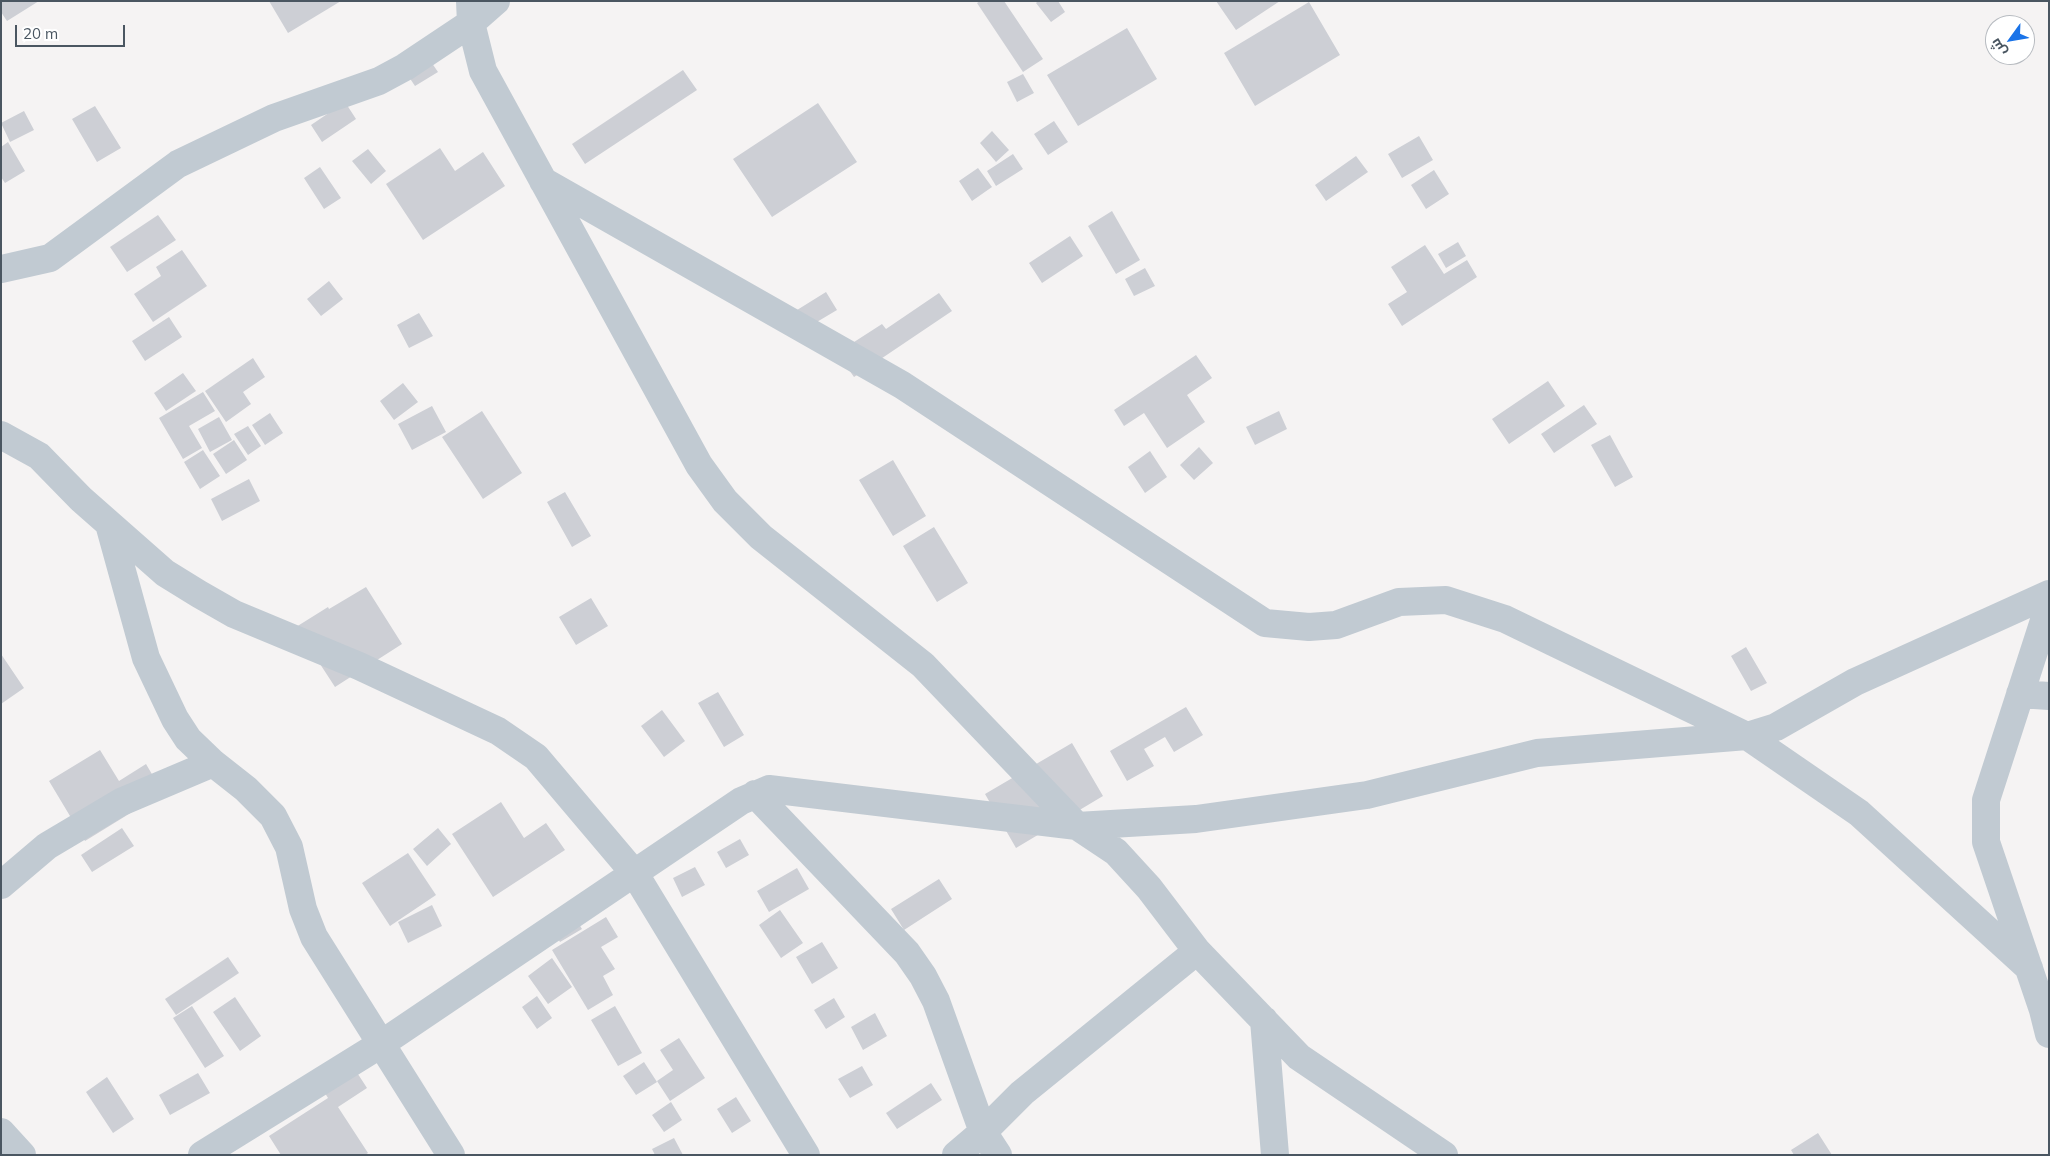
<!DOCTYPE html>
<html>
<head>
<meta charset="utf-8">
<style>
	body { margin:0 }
	#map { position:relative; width:2050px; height:1156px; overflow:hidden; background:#f5f3f3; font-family:Mulish,Cairo,sans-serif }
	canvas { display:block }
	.frame { position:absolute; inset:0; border:2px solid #4a5661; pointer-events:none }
	.north { position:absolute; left:1985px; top:15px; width:50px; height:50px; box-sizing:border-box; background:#fff; border:1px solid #b7bbc0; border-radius:50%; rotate:238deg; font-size:14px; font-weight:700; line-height:20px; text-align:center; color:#4a5661 }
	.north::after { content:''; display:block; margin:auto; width:18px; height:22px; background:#1a73e8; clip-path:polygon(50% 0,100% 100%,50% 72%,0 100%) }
	.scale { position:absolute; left:15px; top:25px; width:110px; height:22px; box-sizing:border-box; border:2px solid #4a5661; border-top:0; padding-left:6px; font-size:15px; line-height:18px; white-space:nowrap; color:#4a5661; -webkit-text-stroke:4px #fff; paint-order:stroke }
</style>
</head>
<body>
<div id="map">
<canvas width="2050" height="1156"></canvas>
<div class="frame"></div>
<div class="north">ش</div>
<div class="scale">20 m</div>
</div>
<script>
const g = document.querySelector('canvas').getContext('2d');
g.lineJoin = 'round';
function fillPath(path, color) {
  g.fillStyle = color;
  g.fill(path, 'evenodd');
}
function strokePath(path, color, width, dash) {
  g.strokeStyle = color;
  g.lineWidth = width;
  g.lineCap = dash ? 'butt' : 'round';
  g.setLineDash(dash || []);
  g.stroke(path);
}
fillPath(new Path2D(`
	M1,1H39L7,21L1,12Z
	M269,1H341L288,33Z
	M980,1H1004L1043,59L1023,72L977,3Z
	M1038,1H1058L1065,12L1051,22L1036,3Z
	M1216,1H1280L1236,30Z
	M1309,2L1340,55L1255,106L1224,53Z
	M1127,28L1157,79L1078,126L1047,75Z
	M425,53L438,72L415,86L403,68Z
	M683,70L697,90L585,164L572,144Z
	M1023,74L1034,93L1017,102L1007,82Z
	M345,102L356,119L322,142L311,125Z
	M818,103L857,162L772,217L733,159Z
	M95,106L121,148L97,162L72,119Z
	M24,111L34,130L10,142L1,123Z
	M1054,121L1068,142L1048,155L1034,134Z
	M992,131L1009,150L996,162L980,143Z
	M1419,136L1433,160L1402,178L1388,154Z
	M8,142L25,171L5,183L1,177V147Z
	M440,148L455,171L483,152L505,186L423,240L386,184Z
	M368,149L386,171L371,184L352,161Z
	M1013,154L1023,169L996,186L987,171Z
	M1356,156L1368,172L1326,201L1315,185Z
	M320,167L341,198L324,209L304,178Z
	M978,168L992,187L972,201L959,181Z
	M1434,170L1449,194L1426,209L1411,185Z
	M1112,211L1140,260L1116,274L1088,226Z
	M158,215L176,240L127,272L110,247Z
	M1070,236L1083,256L1042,283L1029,263Z
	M1458,242L1466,256L1446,268L1438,254Z
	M1425,245L1444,274L1467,260L1477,277L1402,326L1388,304L1407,292L1391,267Z
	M182,250L207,286L153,322L134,294L161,276L156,267Z
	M1145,268L1155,286L1134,296L1125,279Z
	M329,281L343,299L321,316L307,299Z
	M826,292L837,310L800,332L789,315Z
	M939,293L952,311L854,377L837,353L882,324L886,329Z
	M419,313L433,336L409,348L397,325Z
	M169,317L182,337L145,361L132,341Z
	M1196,355L1212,378L1187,395L1205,422L1167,448L1144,413L1124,426L1114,410Z
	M253,358L265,377L243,392L251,404L226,422L205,391Z
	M183,373L196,391L166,411L154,393Z
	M1548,381L1565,406L1509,444L1492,419Z
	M403,383L418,402L394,420L380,401Z
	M203,392L215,411L189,426L202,448L183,459L159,418Z
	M1584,405L1597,424L1554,453L1541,434Z
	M432,406L446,432L412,450L398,424Z
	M482,411L522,473L483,499L442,437Z
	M1279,411L1287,429L1255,445L1246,427Z
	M270,413L283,433L265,445L252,425Z
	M219,417L232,440L210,452L198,429Z
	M248,426L261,446L248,455L234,434Z
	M1610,435L1633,477L1615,487L1591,445Z
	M234,440L247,460L226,474L213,454Z
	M1199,447L1213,463L1194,480L1180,465Z
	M203,450L220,476L200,489L184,462Z
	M1150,451L1167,477L1145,493L1128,467Z
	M893,460L926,516L893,536L859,480Z
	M249,479L260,501L222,521L211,499Z
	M565,492L591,536L572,547L547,502Z
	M934,527L968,583L937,602L903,546Z
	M366,587L402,644L335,687L296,627L328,607L329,609Z
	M591,598L608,626L576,645L559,617Z
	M1746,647L1767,683L1751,691L1731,656Z
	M1,654L24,688L1,704Z
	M718,692L744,735L724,747L698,703Z
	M1186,707L1203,735L1174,752L1165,737L1144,749L1154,766L1127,781L1110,751Z
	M662,710L685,741L664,757L641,726Z
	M1072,743L1103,796L1016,848L985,794Z
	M100,750L119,781L146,764L163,793L85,841L49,781Z
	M501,802L524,838L546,823L565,850L493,897L452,834Z
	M122,828L134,846L92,872L81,855Z
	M438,828L451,844L427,866L413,849Z
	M740,839L749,855L726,868L717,852Z
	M408,853L436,895L390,926L362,883Z
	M695,867L705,885L682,897L673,878Z
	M797,868L809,889L769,912L757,891Z
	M939,879L952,899L904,930L891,909Z
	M432,905L442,926L408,943L398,922Z
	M780,910L803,943L781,958L759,925Z
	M573,914L582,929L560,942L551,927Z
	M606,917L618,937L601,947L615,969L603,976L613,995L588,1010L552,950Z
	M822,942L838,968L812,984L796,957Z
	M228,957L239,973L176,1015L165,999Z
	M552,958L572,987L548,1004L528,976Z
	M537,996L552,1018L537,1029L522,1007Z
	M235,997L261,1036L240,1051L213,1012Z
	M834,998L845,1017L826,1029L814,1010Z
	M192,1006L224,1056L205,1068L173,1018Z
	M615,1006L642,1053L618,1066L591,1020Z
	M875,1013L887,1036L863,1050L851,1027Z
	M679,1038L705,1078L670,1101L657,1081L673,1070L660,1050Z
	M345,1054L367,1088L338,1107L368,1153L365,1155H281L269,1136L328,1098L313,1074Z
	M644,1062L657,1082L636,1095L623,1076Z
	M862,1066L873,1085L850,1098L838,1079Z
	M198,1073L210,1093L170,1115L159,1095Z
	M107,1077L134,1119L113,1133L86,1092Z
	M931,1083L942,1100L897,1129L886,1113Z
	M736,1097L751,1121L732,1133L717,1109Z
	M671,1102L682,1120L664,1132L652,1115Z
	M1818,1133L1832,1155H1794L1791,1150Z
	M674,1138L683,1155H655L652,1149Z`), '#cdcfd5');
strokePath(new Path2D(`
	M470,1L471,23L483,71L699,465L725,501L761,537L923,665L1077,826L1116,852L1149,888L1197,951L1299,1057L1444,1155
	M543,181L902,385L1265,623L1309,627L1336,625L1399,602L1446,600L1505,619L1747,736L1859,813L2029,968
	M1,269L50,258L178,164L274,118L379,81L405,67L471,23L496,1
	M1,435L39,456L81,499L165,573L199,594L234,614L359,666L498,731L536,757L635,874L806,1155
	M109,524L146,658L175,719L188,739L213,763L246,789L273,816L289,847L303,909L314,937L451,1155
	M2049,605L1986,800V842L2043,1010L2049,1034
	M2020,694L2049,696
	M755,794L907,953L923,976L936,1001L983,1132L998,1155
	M1,885L47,846L121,802L213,763
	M1264,1020L1275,1155
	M1,1132L22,1155
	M202,1155L381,1044L741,801L769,789L1077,826L1196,819L1367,795L1537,753L1747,736L1776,727L1855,682L2049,594
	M956,1155L983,1132L1022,1093L1197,951`), '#c1cad2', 28);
</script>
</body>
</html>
